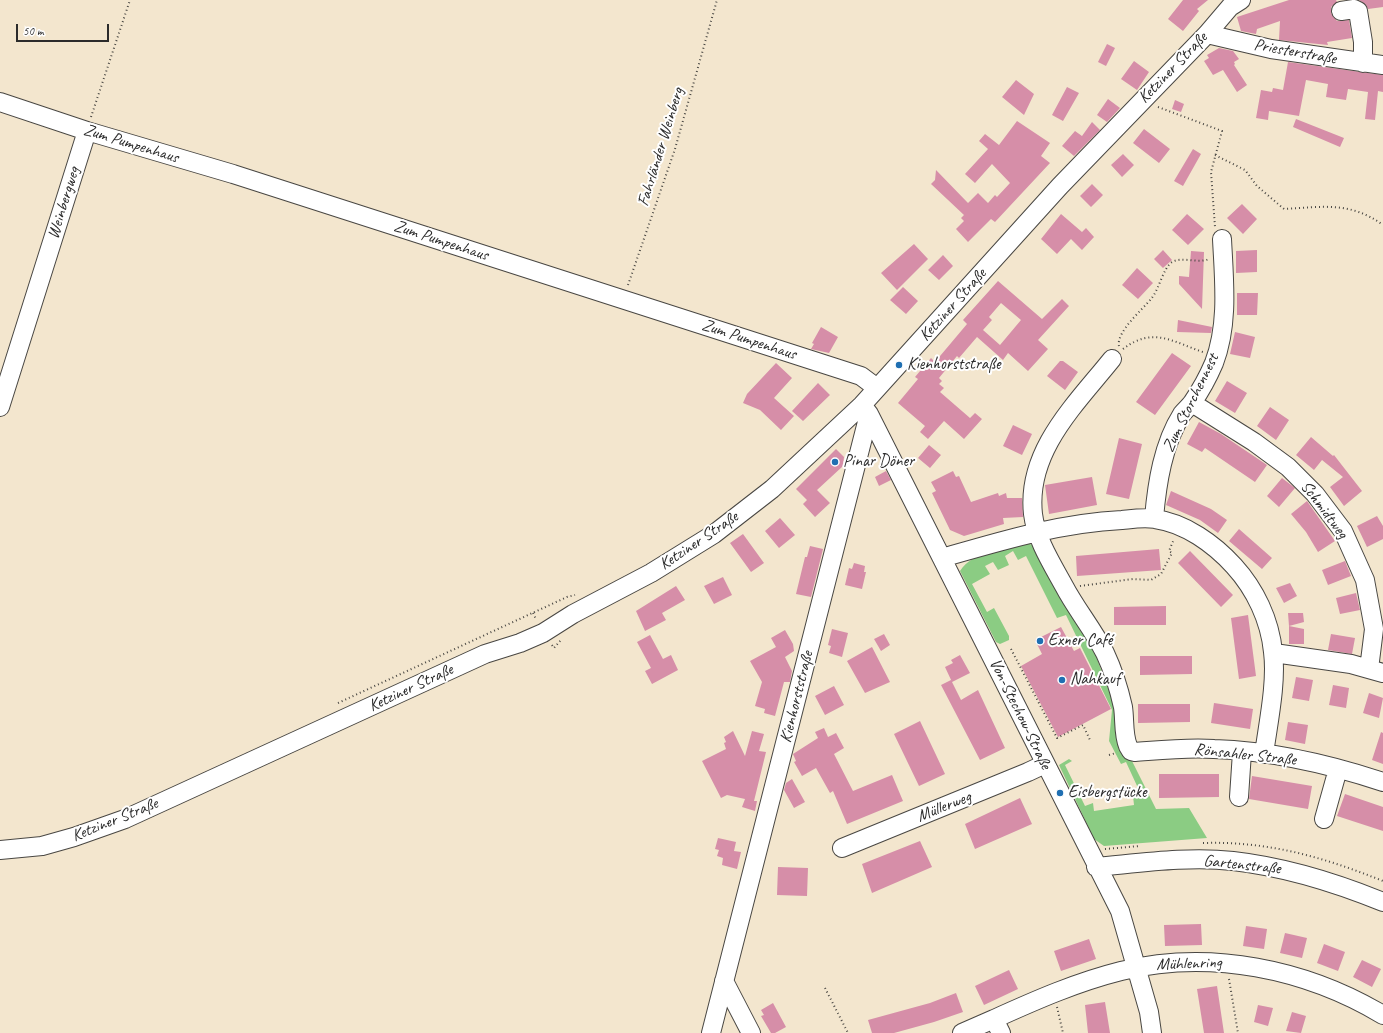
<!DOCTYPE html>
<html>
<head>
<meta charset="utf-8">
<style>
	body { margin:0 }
	#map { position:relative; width:1383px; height:1033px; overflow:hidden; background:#f3e6ce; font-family:Caveat,sans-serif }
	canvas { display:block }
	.scale { position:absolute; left:16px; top:24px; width:93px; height:18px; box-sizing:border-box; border:2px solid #2b2b2b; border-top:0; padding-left:5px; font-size:12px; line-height:14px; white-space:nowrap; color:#2b2b2b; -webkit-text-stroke:3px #fff; paint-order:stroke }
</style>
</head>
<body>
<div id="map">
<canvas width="1383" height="1033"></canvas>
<div class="scale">50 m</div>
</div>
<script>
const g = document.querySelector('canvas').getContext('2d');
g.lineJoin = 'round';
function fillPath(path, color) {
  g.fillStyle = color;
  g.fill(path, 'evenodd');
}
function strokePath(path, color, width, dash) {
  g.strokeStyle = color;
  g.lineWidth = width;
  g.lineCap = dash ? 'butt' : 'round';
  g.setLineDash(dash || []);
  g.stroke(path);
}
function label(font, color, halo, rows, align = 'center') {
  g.font = font + ' Caveat,sans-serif';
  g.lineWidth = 4;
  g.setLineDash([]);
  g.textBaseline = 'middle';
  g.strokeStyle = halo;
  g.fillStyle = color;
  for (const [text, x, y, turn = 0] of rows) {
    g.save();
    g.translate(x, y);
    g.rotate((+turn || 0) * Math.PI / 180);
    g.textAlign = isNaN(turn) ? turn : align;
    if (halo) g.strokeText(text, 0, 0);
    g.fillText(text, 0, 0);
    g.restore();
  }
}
fillPath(new Path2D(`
	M1025,542L1035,546L1096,656L1116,710L1126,749L1156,809L1189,808L1207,838L1104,846L1094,839L1059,765L1069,759L1072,761L1065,765L1085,806L1093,803L1094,811L1134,805L1133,796L1138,788L1126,762L1121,764L1109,741L1112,710L1066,615L1057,618L1026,556L1018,560L1013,551L1005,556L1009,565L998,570L993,562L985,566L990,574L972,584L987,612L994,608L1009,636V640L1000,644L996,642L960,571C973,551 1003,548 1025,542Z`), '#8bcc83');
fillPath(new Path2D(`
	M1183,0H1208L1197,9L1199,11L1183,31L1168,19Z
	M1289,0H1336L1337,2L1331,7V13L1337,21L1349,20L1352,38L1327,42L1328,45L1279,40L1280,21L1257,29L1256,34L1241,31L1237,17Z
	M1359,0H1383V7L1368,9L1366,5Z
	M1107,44L1115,48L1106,66L1098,62Z
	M1219,48L1233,51L1239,59L1234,62L1235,64L1234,65L1247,85L1237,92L1223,70L1213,75L1204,61L1209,58L1207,55Z
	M1134,61L1149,72L1137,90L1121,79Z
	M1288,62L1383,75V92L1378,91L1375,120L1365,119L1368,92L1348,89L1346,100L1326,97L1328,84L1306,80L1299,116L1269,111L1268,120L1256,118L1261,90L1272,92L1273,88L1283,90Z
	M1016,80L1034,94L1024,115L1002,97Z
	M1067,87L1079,93L1063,121L1052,115Z
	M1108,99L1120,108L1107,122L1097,115Z
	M1175,100L1184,104L1181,112L1172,109Z
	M1296,119L1344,138L1340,147L1293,127Z
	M1017,121L1050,143L1041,156L1050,163L995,222L991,219L968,242L956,229L964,221L961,218L964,215L931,184L935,180L936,170L968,203L978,193L988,203L995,195L997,197L1010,183L992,164L975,183L965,174L988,149L979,141L985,134L999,145Z
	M1092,122L1100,130L1074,156L1062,146L1075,131L1082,136Z
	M1144,129L1170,149L1159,163L1133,143Z
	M1193,149L1201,154L1183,186L1174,181Z
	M1123,154L1134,165L1122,177L1111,165Z
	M1092,184L1103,195L1091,207L1080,196Z
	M1242,204L1257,219L1243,234L1227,218Z
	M1061,214L1082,232L1086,228L1094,237L1082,250L1071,239L1057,254L1041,239Z
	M1187,214L1204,229L1188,245L1172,230Z
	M914,244L928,259L897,290L881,273Z
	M1163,250L1172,260L1163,268L1154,259Z
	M1257,250V272L1236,273V251Z
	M1191,251L1204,252L1202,309L1179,284V276L1189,277Z
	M943,255L953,266L939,280L928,270Z
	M1137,268L1153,283L1138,299L1122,285Z
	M998,281L1042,319L1062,299L1069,306L1038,340L1048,349L1028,371L1008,353L1003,360L977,337L959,358L957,356L939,378L942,381L939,384L944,388L940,392L970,418L975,413L982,419L964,439L944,421L928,439L920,432L925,426L898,403L918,379L915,377L931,358L935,362L967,324L963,320ZM1001,303L1021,320L1000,345L983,330L992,320L989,317Z
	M903,287L918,301L906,314L890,300Z
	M1237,293H1258L1257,315H1237Z
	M1178,320L1212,327L1211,333L1177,332Z
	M821,327L838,337L829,353L811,349L814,344L812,343Z
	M1235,332L1255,337L1250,358L1230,354Z
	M1172,353L1191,366L1155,415L1136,402Z
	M1060,361H1063L1078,372L1065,390L1047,376Z
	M776,363L792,378L774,398L794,416L781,430L760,410L743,403L747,394Z
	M1227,381L1247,393L1235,413L1215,401Z
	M818,383L830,395L803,421L792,411Z
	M1270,407L1289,420L1276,440L1257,426Z
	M1199,422L1221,434L1267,465L1255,482L1205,448L1202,452L1187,444Z
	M1013,425L1032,434L1022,455L1003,446Z
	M1311,437L1333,456L1334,455L1362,491L1344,506L1330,487L1343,477L1322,460L1314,470L1296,455Z
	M1119,438L1142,444L1129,499L1106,494Z
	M929,445L941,455L930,468L918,458Z
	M836,449L844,457L843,466L817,490L830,503L815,517L803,504L807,500L796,489Z
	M886,471L891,480L879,486L875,477Z
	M953,471L956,477L959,476L971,502L998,493L999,496L1006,493L1007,498H1022L1023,517L1003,518L1004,524L964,536L950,530L932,493L936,491L931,482Z
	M1092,477L1097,505L1049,514L1045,485Z
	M1282,478L1295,488L1279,507L1267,496Z
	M1171,491L1211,509L1227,520L1218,533L1200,520L1166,505Z
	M1307,501L1335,541L1318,552L1306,532L1291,514Z
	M1377,516L1383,526V539L1367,547L1357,526Z
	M780,518L795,535L779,548L765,531Z
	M1239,529L1272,558L1262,569L1229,541Z
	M743,534L764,563L751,572L730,543Z
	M810,546L823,549L811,597L796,594L805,557H807Z
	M1159,549L1161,570L1077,576L1076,556Z
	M1190,551L1233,595L1221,607L1178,563Z
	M1345,561L1351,576L1328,585L1322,570Z
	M854,563L865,566L864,572H866L862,589L845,585L849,568L852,569Z
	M723,577L732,595L714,604L704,586Z
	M1290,583L1297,596L1284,603L1276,588Z
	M676,586L685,600L662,613L666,620L645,631L636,611Z
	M1356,593L1360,610L1340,614L1336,598Z
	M1166,606V625H1114V607Z
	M1288,613H1303L1304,622L1289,626Z
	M1248,615L1256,676L1239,679L1231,618Z
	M1289,626L1304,629V644H1289Z
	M1061,627L1074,651L1080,648L1111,709L1058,737L1021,666L1042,654L1035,640Z
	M832,629L848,633L842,657L829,653L831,646L828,645Z
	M785,630L793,644L794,651L785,657L792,671L790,682H784L775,716L764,713L765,709L755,706L762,682L750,661L776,647L771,638Z
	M884,634L890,645L881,651L874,639Z
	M1331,634L1355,638L1352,654L1328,650Z
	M650,635L663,659L671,655L678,670L652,684L645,671L651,668L637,642Z
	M872,647L890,682L865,693L847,661Z
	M960,655L970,673L952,682L945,667L953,663L951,660Z
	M1140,656H1192V674L1140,675Z
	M1296,677L1313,680L1309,701L1292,698Z
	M951,680L961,700L978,690L1005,748L980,760L941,685Z
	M1333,685L1349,688L1346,708L1329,705Z
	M834,686L844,705L825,715L815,696Z
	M1369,693L1383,698L1379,718L1363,713Z
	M1214,703L1253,709L1250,729L1211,723Z
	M1138,704H1190V722L1138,723Z
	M920,721L945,774L919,786L894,734Z
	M1288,722L1308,725L1305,744L1285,740Z
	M824,728L828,737L836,733L844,748L834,754L853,791L892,775L903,801L847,824L833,791L830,793L816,768L802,776L794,762L796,761L793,754L818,738L815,732Z
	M733,731L745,756L752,731L764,734L759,751L766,752L754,801H757L755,811L742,807L745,799L727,795L721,798L702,761L726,749L724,743L726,742L724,737Z
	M1381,732L1383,733V764L1372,760Z
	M1159,774H1219V797L1159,798Z
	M1252,776L1312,786L1308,809L1249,799Z
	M792,779L805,802L794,808L784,790L786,783Z
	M1345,794L1383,807V831L1337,816Z
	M1020,798L1032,824L975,849L965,824Z
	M718,838L736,842L734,851L741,852L737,869L722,865L723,858L717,856L719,850L715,849Z
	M920,841L932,867L872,893L862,864Z
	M778,867L808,868L807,896L777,895Z
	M1201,924L1202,945L1165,946L1164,925Z
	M1246,926L1267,929L1264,949L1243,946Z
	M1285,933L1307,938L1302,958L1280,953Z
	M1089,939L1096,959L1061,971L1054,951Z
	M1324,944L1345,952L1338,971L1317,963Z
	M1362,960L1381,969L1372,987L1353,977Z
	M1009,970L1018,989L984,1005L975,986Z
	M1217,986L1224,1033H1204L1197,989Z
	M956,993L963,1012L934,1022L894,1033H872L868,1020L930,1003Z
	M1105,1002L1110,1033H1088L1085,1005Z
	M773,1003L786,1027L775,1033H771L761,1016L764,1015L761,1010Z
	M1258,1005L1273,1008L1268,1026L1254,1022Z
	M1292,1012L1306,1016L1301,1033L1286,1031Z`), '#d68ea8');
const minor = new Path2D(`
	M1341,11L1354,9L1358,11L1363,42V63
	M1207,34L1271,49L1383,65
	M0,102L87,131L233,174L861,376L877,388
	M1112,359C1076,404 1026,451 1033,514C1036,539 1052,564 1064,586C1076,609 1093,629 1105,653C1113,670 1119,689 1123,707C1125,720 1123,734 1128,746L1131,751L1135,752C1161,750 1188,747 1214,749C1271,751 1329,764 1383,782
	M1192,403L1254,442L1288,467L1315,494L1343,531L1365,580L1374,629L1369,669
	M862,405L869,414L1120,911L1149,1012L1152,1033
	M0,407L87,131
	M1154,518C1157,483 1163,444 1182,414C1185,410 1189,407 1192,403C1201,390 1208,377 1214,363C1229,324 1224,280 1222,239
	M942,558C1001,541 1060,523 1122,520C1132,519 1144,517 1155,519C1185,523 1214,544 1234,566C1255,589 1270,620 1273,652C1277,682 1268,724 1264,754
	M1274,653L1351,664L1383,673
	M1239,797L1242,752
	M1324,819L1338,769
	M842,848L1028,772L1045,764
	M0,850L42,846L74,837L125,819L485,654L520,643L543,633L573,614L651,573L714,534L772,489L862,405L1060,186L1207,34L1230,7L1241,0
	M1096,867C1141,863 1188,856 1233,861C1286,867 1334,882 1383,902
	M724,981L751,1033
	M711,1033L869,414
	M962,1033L994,1019
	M1001,1033L994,1019C1036,1000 1077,982 1121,971C1210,949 1306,969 1383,1015`);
strokePath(minor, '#494743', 20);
strokePath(new Path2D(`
	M1158,107L1222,131L1211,172L1215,227
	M91,117L130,0
	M1215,155L1245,170L1257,186L1284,209C1322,207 1350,201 1383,225
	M628,285L675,149L717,0
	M1119,346C1116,332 1142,310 1151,299C1159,290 1163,268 1172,262C1183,256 1197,264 1209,259
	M1123,349C1153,326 1173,342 1203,352
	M1080,586L1133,579L1151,580L1161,574L1172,553L1169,551L1174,539
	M533,613L536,619
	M552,645L554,648L561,640
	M1011,649L1057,738L1083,725L1090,740
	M338,703L567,597L575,595
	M1109,755L1116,753
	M1203,843C1268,841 1323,857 1383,881
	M1105,849L1140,846
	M1229,979L1238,1033
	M825,988L848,1033
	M1057,1007L1063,1033`), '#494743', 2, [1, 3]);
strokePath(minor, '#fff', 18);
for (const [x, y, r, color] of [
	[899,365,4,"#1f6fb2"],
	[835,462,4,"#1f6fb2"],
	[1040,641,4,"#1f6fb2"],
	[1062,680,4,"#1f6fb2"],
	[1060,793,4,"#1f6fb2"]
]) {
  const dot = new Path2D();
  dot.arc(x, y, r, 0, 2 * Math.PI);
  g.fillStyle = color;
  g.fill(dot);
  strokePath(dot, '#fff', 1.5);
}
label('17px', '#2b2b2b', '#fff', [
	["Priesterstraße",1295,52,10],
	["Ketziner Straße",1173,68,-46],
	["Zum Pumpenhaus",131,144,17],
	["Fahrländer Weinberg",661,147,-73],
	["Weinbergweg",64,203,-73],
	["Zum Pumpenhaus",441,241,18],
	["Ketziner Straße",953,305,-48],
	["Zum Pumpenhaus",749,340,18],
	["Zum Storchennest",1191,403,-64],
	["Schmidtweg",1324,510,53],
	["Ketziner Straße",699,541,-34],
	["Ketziner Straße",411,688,-25],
	["Kienhorststraße",797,697,-76],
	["Von-Stechow-Straße",1020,714,64],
	["Rönsahler Straße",1245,755,6],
	["Müllerweg",944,807,-22],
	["Ketziner Straße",115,820,-22],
	["Gartenstraße",1242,865,6],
	["Mühlenring",1189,964,-2]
]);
label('17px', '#2b2b2b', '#fff', [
	["Kienhorststraße",907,365],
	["Pinar Döner",843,462],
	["Exner Café",1048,641],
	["Nahkauf",1070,680],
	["Eisbergstücke",1068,793]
], 'left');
</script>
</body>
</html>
